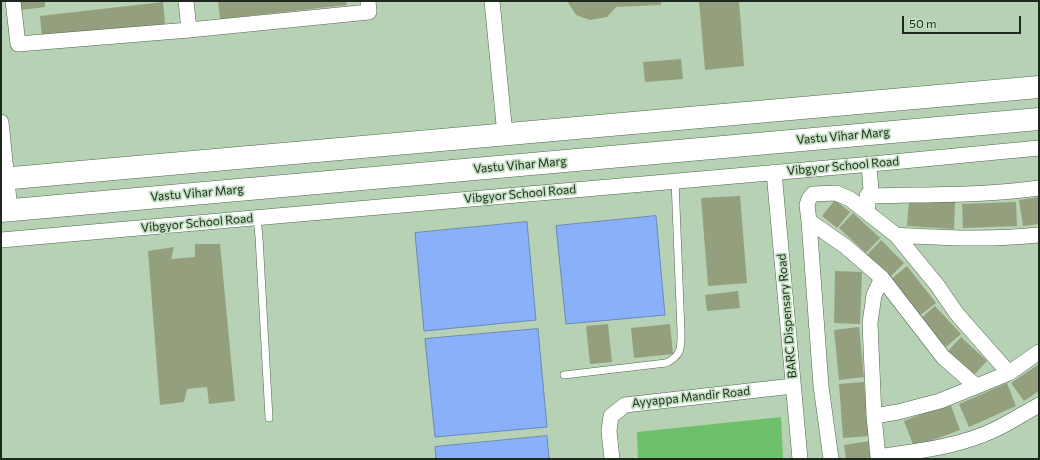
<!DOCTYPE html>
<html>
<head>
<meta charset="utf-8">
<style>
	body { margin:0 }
	#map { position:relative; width:1040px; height:460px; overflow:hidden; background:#b6d1b3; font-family:Commissioner,sans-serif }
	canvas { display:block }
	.frame { position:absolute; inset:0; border:2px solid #1e291d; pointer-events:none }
	.scale { position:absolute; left:902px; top:16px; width:119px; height:18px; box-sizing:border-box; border:2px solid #1e291d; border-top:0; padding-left:5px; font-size:12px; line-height:14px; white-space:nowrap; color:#1e291d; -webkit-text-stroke:3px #c2dec0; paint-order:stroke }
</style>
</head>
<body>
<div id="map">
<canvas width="1040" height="460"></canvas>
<div class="frame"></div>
<div class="scale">50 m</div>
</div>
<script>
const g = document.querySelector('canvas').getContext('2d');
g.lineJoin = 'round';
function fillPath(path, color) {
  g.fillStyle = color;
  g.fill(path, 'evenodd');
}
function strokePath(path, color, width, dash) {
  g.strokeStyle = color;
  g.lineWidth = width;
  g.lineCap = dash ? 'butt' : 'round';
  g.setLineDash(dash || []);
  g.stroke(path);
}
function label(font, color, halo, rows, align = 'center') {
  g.font = font + ' Commissioner,sans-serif';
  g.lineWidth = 3.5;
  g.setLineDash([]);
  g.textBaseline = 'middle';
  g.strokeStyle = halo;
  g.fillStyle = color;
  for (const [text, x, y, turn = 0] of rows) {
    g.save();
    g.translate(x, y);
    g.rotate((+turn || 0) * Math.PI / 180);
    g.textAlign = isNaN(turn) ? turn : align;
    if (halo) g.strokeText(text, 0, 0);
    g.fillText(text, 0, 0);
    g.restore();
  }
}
fillPath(new Path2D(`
	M781,417L783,459H638L637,432Z`), '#6fc06b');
const water = new Path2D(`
	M656,216L665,315L566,324L556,226Z
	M527,222L536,320L424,331L415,233Z
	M538,329L547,427L435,437L425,339Z
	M547,436L549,459H436L435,447Z`);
fillPath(water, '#8ab0fa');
strokePath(water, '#6a88b8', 1);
fillPath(new Path2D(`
	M19,1H45V7L20,10Z
	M218,1H346L347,5L220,19Z
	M567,1H661V5L616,7L607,17L590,20L576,15Z
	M699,1H739L744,66L705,70Z
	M163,2L165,24L42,37L40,16Z
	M681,59L683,79L645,82L643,62Z
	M740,196L747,283L708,286L701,198Z
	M1039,197V224L1023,226L1019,200Z
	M909,199L955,202L954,229L907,226Z
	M835,200L850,212L837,228L822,216Z
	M1016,202L1017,226L963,228L962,204Z
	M853,213L880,238L866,253L839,228Z
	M881,240L904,263L890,277L867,255Z
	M195,244H220L235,401L209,404L207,387L187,389L184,402L160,405L148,251L174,247L171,259L195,257Z
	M907,266L936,303L919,316L890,280Z
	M835,271L862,272L860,324L834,323Z
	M738,291L740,308L707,311L705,295Z
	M935,306L961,334L946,347L920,319Z
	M608,324L612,362L590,364L586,326Z
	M670,324L673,354L634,358L631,328Z
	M859,327L864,377L839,380L834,330Z
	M961,337L987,361L973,376L947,352Z
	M1039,364V391L1024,401L1011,383Z
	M864,382L869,436L843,438L839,384Z
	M1007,383L1016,406L969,427L959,404Z
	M950,403L960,430L914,447L904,421Z
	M870,441L873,459H846L844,445Z`), '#94a07d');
const lane = new Path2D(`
	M257,218L259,237L269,418
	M564,375L666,363C682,355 681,348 681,332L675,180`);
const street = new Path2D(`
	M13,1L18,44L189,30
	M186,1L189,30L369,12L368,1
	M492,1L505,135
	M1,122L10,210
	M774,172L800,459
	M867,196C925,194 982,196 1039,188
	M868,206L867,196L871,191L869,164
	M809,221L821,386L831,459
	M896,235C945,238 990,240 1039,235
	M1,240L861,165L1039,148
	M882,278L943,357L976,386
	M874,416L898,412L940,401L1009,373L1039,352
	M878,457L874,416L870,323L874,295L882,278L845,246L809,221L807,205L809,199L813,194L836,193L850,199L896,235L937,285L957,314L1009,373
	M612,459L609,431L611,416L625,405L793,386
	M878,459V457C917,451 958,447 994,430C1009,423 1024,413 1039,405`);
const primary = new Path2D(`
	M1,179L1039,87
	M1,211L1039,119`);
strokePath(lane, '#4e674c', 8);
strokePath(street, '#4e674c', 16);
strokePath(primary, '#4e674c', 23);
strokePath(lane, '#fff', 7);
strokePath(street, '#fff', 15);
strokePath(primary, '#fff', 22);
label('12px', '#1e291d', '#c2dec0', [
	["Vastu Vihar Marg",843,136,-5],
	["Vastu Vihar Marg",520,165,-5],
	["Vibgyor School Road",843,166,-5],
	["Vastu Vihar Marg",197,193,-5],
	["Vibgyor School Road",520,194,-5],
	["Vibgyor School Road",197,223,-5],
	["BARC Dispensary Road",787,316,-95],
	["Ayyappa Mandir Road",691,397,-6]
]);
</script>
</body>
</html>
